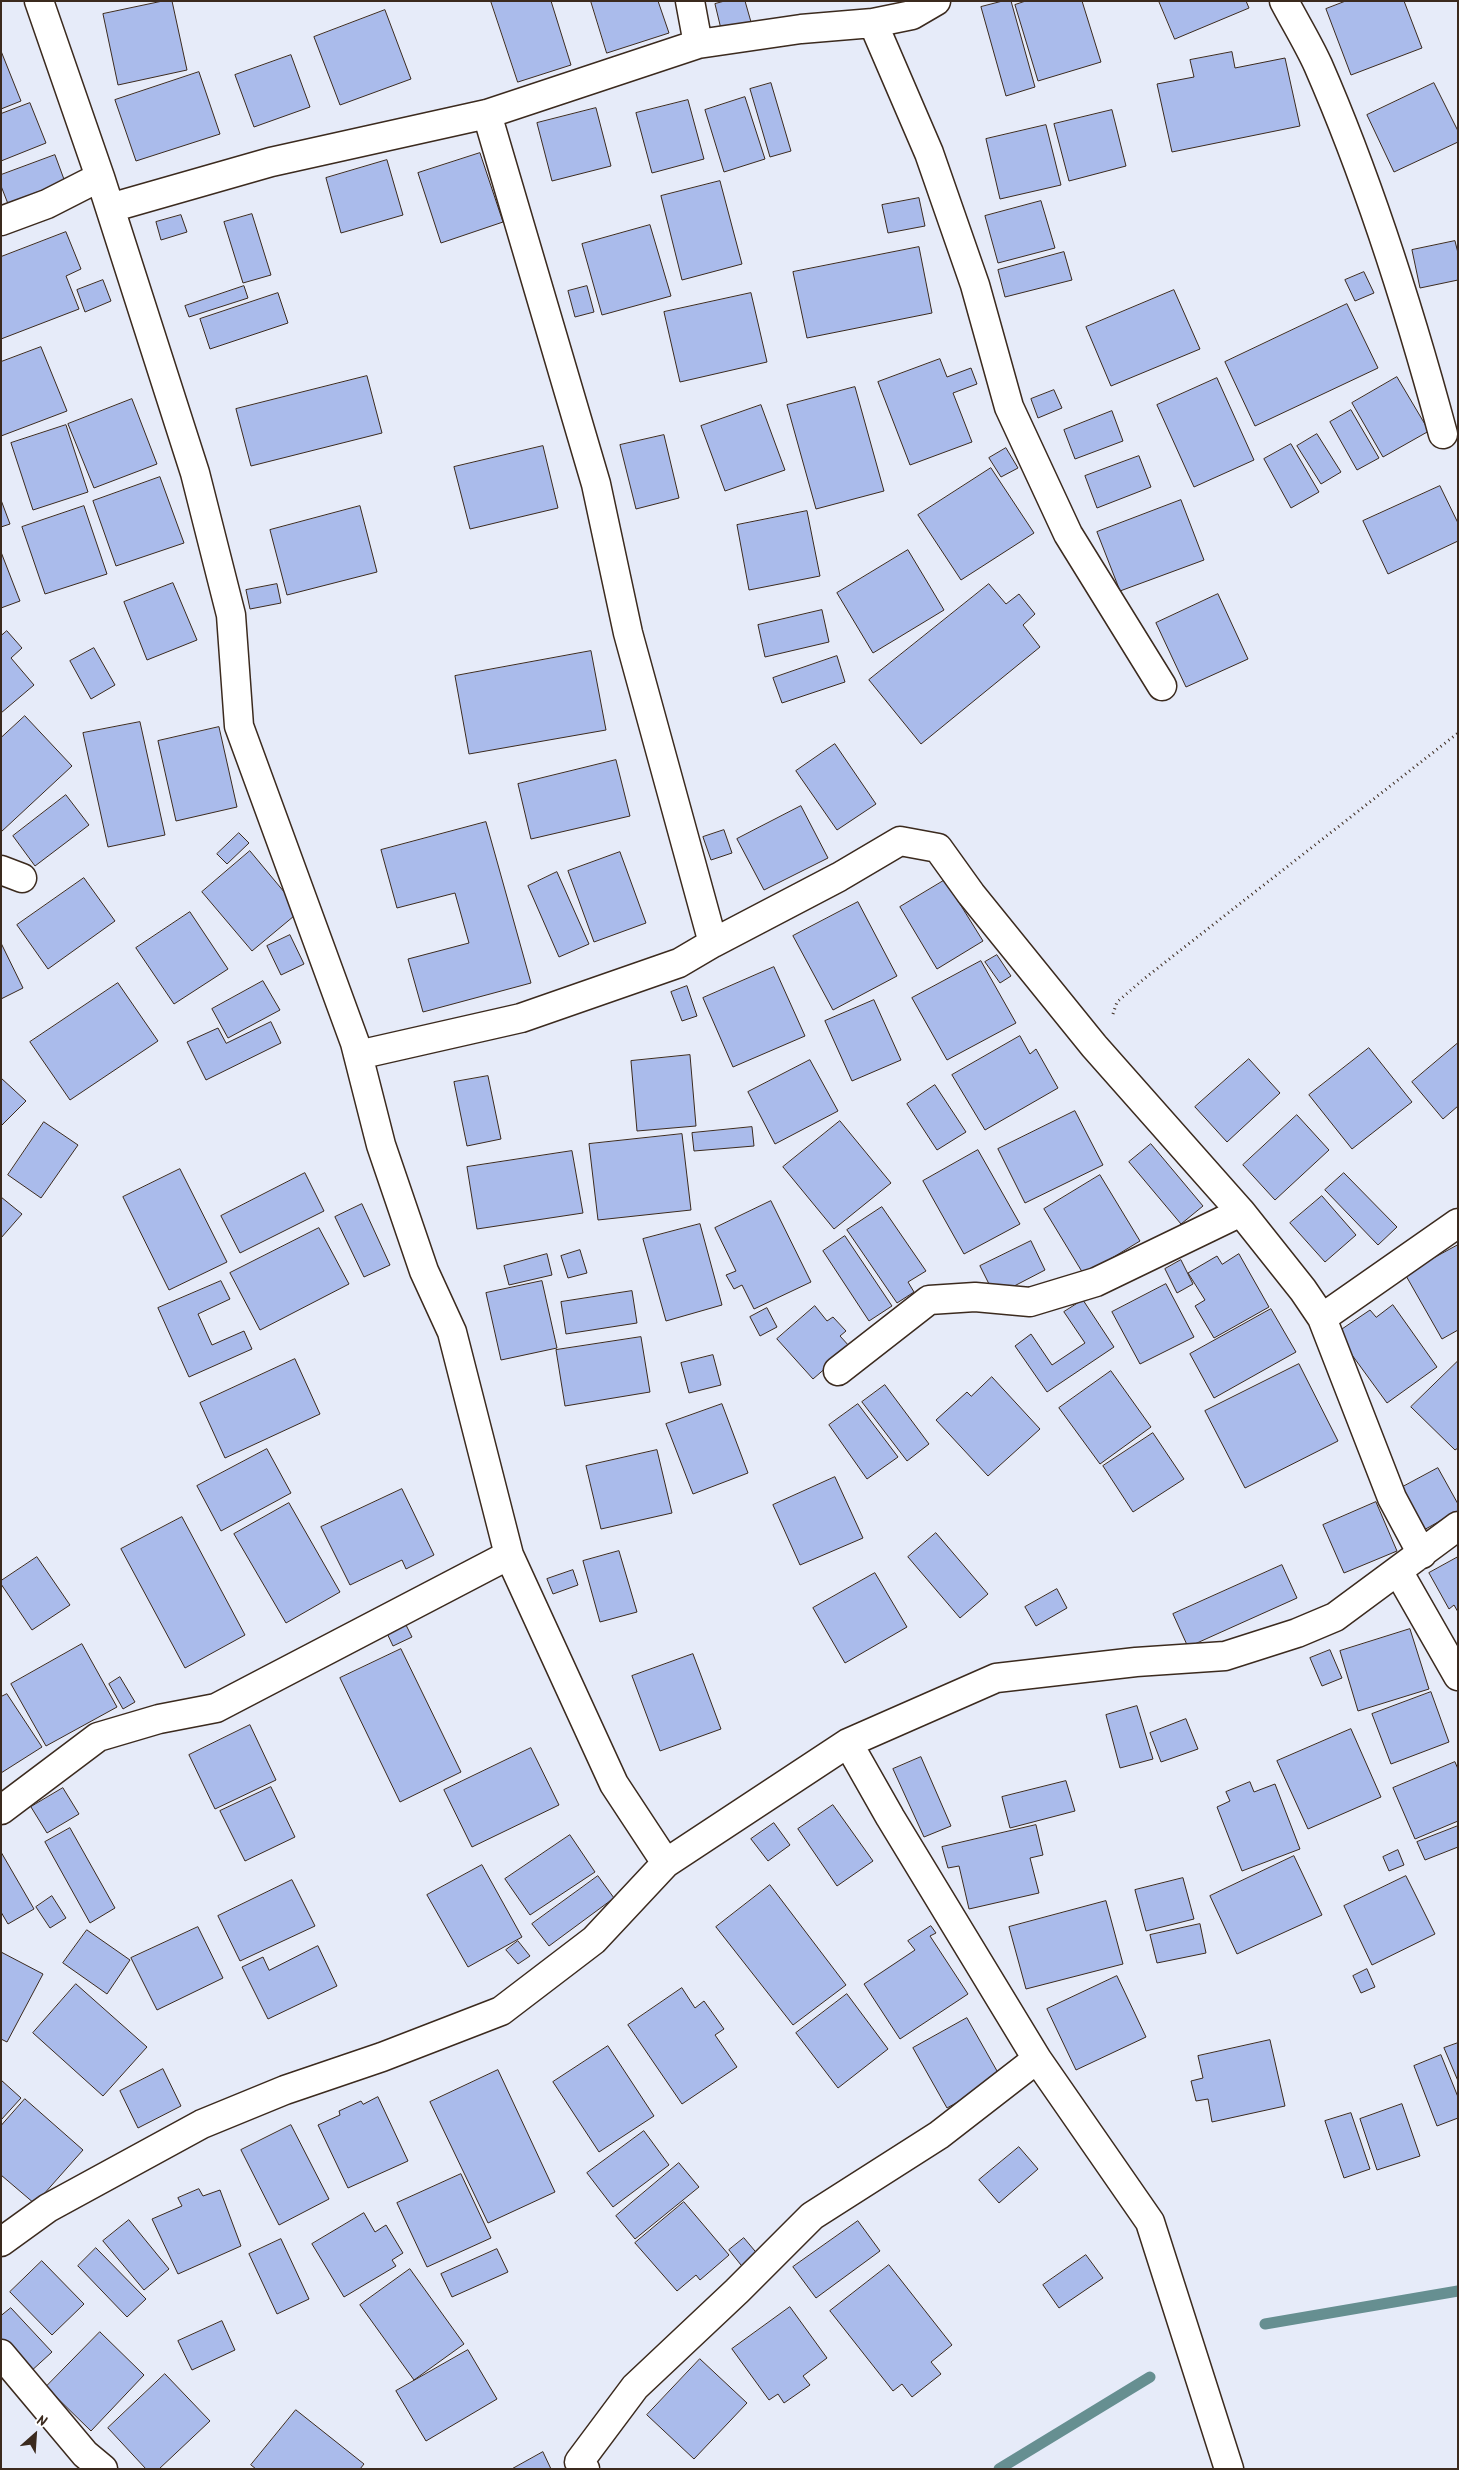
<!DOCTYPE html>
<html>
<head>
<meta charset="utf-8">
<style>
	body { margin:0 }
	#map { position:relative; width:1459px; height:2470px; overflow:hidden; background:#e6ebf9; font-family:Kalam,sans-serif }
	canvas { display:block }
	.frame { position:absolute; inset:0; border:2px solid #3b2a1e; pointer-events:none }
	.north { position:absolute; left:10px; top:2410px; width:50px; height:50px; -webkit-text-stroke:4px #fff; paint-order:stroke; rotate:26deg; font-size:14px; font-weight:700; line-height:20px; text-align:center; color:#3b2a1e }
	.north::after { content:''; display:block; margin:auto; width:18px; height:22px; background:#3b2a1e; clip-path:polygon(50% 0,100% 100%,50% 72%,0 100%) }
</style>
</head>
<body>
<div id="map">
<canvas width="1459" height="2470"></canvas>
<div class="frame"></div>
<div class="north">N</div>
</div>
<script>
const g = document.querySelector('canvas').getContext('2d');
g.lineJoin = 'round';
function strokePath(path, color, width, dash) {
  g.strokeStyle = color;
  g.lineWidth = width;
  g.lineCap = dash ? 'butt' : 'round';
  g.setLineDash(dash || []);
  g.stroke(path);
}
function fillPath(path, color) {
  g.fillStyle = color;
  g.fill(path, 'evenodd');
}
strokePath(new Path2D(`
	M1265,2324L1458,2291
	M999,2469L1150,2377`), '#668f91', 11);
const building = new Path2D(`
	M163,1H172L187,70L118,85L103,14Z
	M491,1H551L571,65L518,82Z
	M591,1H658L669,33L607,53Z
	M725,1H745L751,22L721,29L715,4Z
	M1003,1H1011L1035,87L1006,96L981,7Z
	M1026,1H1082L1101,62L1038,81L1015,5Z
	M1159,1H1246L1249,8L1175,39Z
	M1346,1H1404L1422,48L1351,75L1326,9Z
	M385,10L411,79L340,105L314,37Z
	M1,51L21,101L1,109Z
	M1232,52L1235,68L1285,58L1300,126L1172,152L1157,84L1194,77L1190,60Z
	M291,55L310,107L254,127L235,75Z
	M199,72L220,134L136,161L115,100Z
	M771,83L791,151L770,157L750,89Z
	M1434,83L1458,131V142L1394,172L1367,115Z
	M745,97L765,159L724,172L705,110Z
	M688,100L704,159L652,173L636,113Z
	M30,103L46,143L1,161V114Z
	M596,108L611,166L552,181L537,123Z
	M1112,110L1126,166L1069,181L1054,124Z
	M1046,125L1061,185L1000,199L986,139Z
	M480,153L503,222L441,243L418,173Z
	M55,155L65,182L32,194L37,205L12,214L1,186V175Z
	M387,160L403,215L341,233L326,178Z
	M720,181L742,264L682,280L661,196Z
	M919,198L925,226L888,233L882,205Z
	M1041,201L1055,248L998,263L985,216Z
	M252,214L271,275L243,283L224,222Z
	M181,215L187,232L161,240L156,222Z
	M650,225L671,296L602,315L582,244Z
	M66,232L81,269L66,276L79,309L1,339V257Z
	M1455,241L1458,253V280L1420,288L1412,250Z
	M919,247L932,313L807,338L793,272Z
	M1064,252L1072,280L1005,297L998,270Z
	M1364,272L1374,293L1355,301L1345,280Z
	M103,280L111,301L85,312L77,290Z
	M244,286L248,298L189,317L185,306Z
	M587,286L594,312L575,317L568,291Z
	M1174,290L1200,349L1111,386L1086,327Z
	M278,293L288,323L210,349L200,319Z
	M751,293L767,362L680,382L664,312Z
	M1347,304L1378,368L1255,426L1225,362Z
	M41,347L67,411L1,436V362Z
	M940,359L947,377L971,368L977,384L953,393L972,442L910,465L878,382Z
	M367,376L382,433L251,466L236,409Z
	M1397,377L1429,431L1383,457L1352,403Z
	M1217,378L1254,460L1194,487L1157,405Z
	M855,387L884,491L816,509L787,405Z
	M1054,390L1062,408L1038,418L1031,399Z
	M132,399L157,464L94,488L68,424Z
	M761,405L785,470L725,491L701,426Z
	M1351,410L1379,458L1357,470L1330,422Z
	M1112,411L1123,441L1075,459L1064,430Z
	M66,425L88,492L33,510L11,443Z
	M1317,434L1341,472L1321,484L1297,446Z
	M664,435L679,498L636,509L620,445Z
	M1291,444L1319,492L1291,508L1264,459Z
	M543,446L558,508L470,529L454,467Z
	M1006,448L1018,468L1001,477L989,458Z
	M1139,456L1151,487L1097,508L1085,476Z
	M991,468L1034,533L961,580L918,515Z
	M160,477L184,543L116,566L93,501Z
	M1440,486L1458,523V541L1388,574L1363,521Z
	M1,500L10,524L1,527Z
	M1181,500L1204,560L1120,591L1097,532Z
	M84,506L107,574L45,594L22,527Z
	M360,506L377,572L287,595L270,530Z
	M807,511L820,576L749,590L737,525Z
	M908,550L944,610L873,653L837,593Z
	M1,552L20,601L1,608Z
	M173,583L197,640L147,660L124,602Z
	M277,584L281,603L250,609L246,590Z
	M989,584L1006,604L1019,594L1035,614L1023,625L1040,647L921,744L869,680Z
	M1218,594L1248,659L1186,687L1156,623Z
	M822,610L829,642L765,657L758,625Z
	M7,631L22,648L11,658L34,685L1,713V636Z
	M94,648L115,685L91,699L70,661Z
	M591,651L606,730L469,754L455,676Z
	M837,656L845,682L782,703L773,678Z
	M25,716L72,766L1,832V738Z
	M140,722L165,835L108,847L83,733Z
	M219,727L237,807L176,821L158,741Z
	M835,744L876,804L837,830L796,771Z
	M616,760L630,816L531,839L518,784Z
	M66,795L89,825L35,866L13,836Z
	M801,806L828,858L764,890L737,839Z
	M486,822L531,983L423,1012L408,959L469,943L455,893L397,908L381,850Z
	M724,830L732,853L711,860L703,837Z
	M239,833L249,843L227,864L217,854Z
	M250,851L300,911L252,951L202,892Z
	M620,852L646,923L594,942L568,871Z
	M557,872L589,944L559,957L528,886Z
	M84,878L115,921L48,969L17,925Z
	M945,880L983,941L937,969L900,907Z
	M858,902L897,976L833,1010L793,936Z
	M190,912L228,969L174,1004L136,948Z
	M290,935L304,964L281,975L267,946Z
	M1,943L23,988L1,999Z
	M997,955L1011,976L1000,983L985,962Z
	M981,961L1016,1023L947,1060L912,998Z
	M774,967L805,1036L733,1067L703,998Z
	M263,981L280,1010L228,1038L212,1009Z
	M118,983L158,1041L70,1100L30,1042Z
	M687,986L697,1016L682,1021L671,992Z
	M874,1000L901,1060L852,1081L825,1021Z
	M271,1022L281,1043L206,1080L187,1042L218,1028L226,1043Z
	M1020,1036L1030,1054L1036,1049L1058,1088L985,1130L952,1075Z
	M1458,1043V1106L1443,1119L1412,1082Z
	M1369,1048L1412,1102L1352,1149L1309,1095Z
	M690,1055L696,1126L637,1131L631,1061Z
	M1249,1059L1280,1093L1227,1142L1195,1107Z
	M810,1060L838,1111L775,1144L748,1092Z
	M488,1076L501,1139L467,1146L454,1082Z
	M1,1078L26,1101L1,1126Z
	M935,1085L966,1132L937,1150L907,1104Z
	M1075,1111L1103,1165L1025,1203L998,1149Z
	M1297,1115L1329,1150L1275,1200L1243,1165Z
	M840,1121L891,1183L834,1229L783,1167Z
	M44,1122L78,1145L41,1198L8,1175Z
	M752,1127L754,1146L694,1151L692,1133Z
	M682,1134L691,1210L598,1220L589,1144Z
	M1151,1144L1203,1206L1181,1224L1129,1162Z
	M978,1150L1020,1224L964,1254L923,1181Z
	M572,1151L583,1213L477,1229L467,1167Z
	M180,1169L227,1262L169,1290L123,1197Z
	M305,1173L324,1211L240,1253L221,1216Z
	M1344,1173L1397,1227L1378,1245L1325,1190Z
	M1100,1175L1140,1241L1084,1275L1044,1209Z
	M1322,1196L1356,1235L1325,1262L1290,1223Z
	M1,1197L22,1214L1,1238Z
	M771,1201L811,1282L754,1309L742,1285L734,1289L726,1275L736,1271L715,1228Z
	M362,1204L390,1265L364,1277L335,1217Z
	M882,1207L926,1271L908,1282L914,1292L897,1303L847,1230Z
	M700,1224L722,1305L666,1321L643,1239Z
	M319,1228L349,1284L260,1330L230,1273Z
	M845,1236L892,1306L869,1321L823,1251Z
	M1031,1241L1045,1270L995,1296L980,1266Z
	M1458,1245V1330L1442,1339L1405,1274Z
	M580,1250L587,1273L568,1278L561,1256Z
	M547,1254L552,1275L509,1285L504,1266Z
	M1239,1254L1269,1307L1214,1338L1195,1306L1205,1300L1188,1273L1217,1256L1222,1264Z
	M1181,1260L1193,1284L1177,1293L1165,1269Z
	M221,1281L230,1299L198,1314L212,1345L244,1331L252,1349L189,1377L158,1308Z
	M542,1281L557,1348L501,1360L486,1293Z
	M1166,1284L1194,1337L1140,1364L1112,1312Z
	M632,1291L637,1323L566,1334L561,1302Z
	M1083,1300L1114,1347L1047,1392L1015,1346L1031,1334L1052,1365L1085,1343L1064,1312Z
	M1393,1305L1437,1367L1387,1403L1336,1333L1370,1310L1376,1317Z
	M815,1306L827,1321L833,1317L846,1331L840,1336L850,1347L813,1379L777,1339Z
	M767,1308L777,1327L760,1336L750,1317Z
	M1271,1309L1296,1352L1214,1398L1190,1354Z
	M641,1337L650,1392L565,1406L556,1350Z
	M713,1355L721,1385L689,1393L681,1363Z
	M295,1359L320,1414L225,1458L200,1403Z
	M1458,1361V1448L1455,1450L1411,1407Z
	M1299,1364L1338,1441L1245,1488L1205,1411Z
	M1111,1371L1151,1427L1100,1464L1059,1408Z
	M992,1377L1040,1429L988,1476L936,1420L967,1392L971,1396Z
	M885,1385L929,1444L907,1461L862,1402Z
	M722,1404L748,1473L693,1494L666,1424Z
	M858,1404L898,1457L867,1479L829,1425Z
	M1153,1433L1184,1479L1133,1512L1103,1466Z
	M267,1449L291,1493L221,1531L197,1486Z
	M657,1450L672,1513L601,1529L586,1466Z
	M1438,1468L1458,1504V1511L1422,1531L1399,1489Z
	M835,1477L863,1538L800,1565L773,1505Z
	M402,1489L434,1555L406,1569L402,1560L350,1585L321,1527Z
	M1376,1502L1397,1551L1344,1573L1323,1525Z
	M289,1503L340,1592L286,1623L234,1534Z
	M182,1517L245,1635L185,1668L121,1549Z
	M936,1533L988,1594L960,1618L908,1557Z
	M619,1551L637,1612L600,1622L583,1561Z
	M37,1557L70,1605L32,1630L1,1584V1581Z
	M1458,1557V1612L1454,1605L1449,1609L1429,1573Z
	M1282,1565L1297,1598L1188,1647L1173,1614Z
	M573,1570L578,1585L553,1594L547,1579Z
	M875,1573L907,1627L845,1663L813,1608Z
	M1057,1589L1067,1608L1036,1626L1025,1607Z
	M403,1619L412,1637L393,1646L385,1629Z
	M1410,1629L1429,1689L1358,1711L1340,1651Z
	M82,1644L117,1707L46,1746L11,1684Z
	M401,1649L461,1772L400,1802L340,1678Z
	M1330,1650L1342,1678L1322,1686L1310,1658Z
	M693,1654L721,1729L660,1751L632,1676Z
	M120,1677L135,1702L123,1709L109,1684Z
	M1431,1692L1449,1742L1391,1764L1372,1714Z
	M7,1694L42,1747L1,1773V1697Z
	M1137,1706L1153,1759L1120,1768L1106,1715Z
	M1186,1719L1198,1749L1161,1762L1150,1733Z
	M250,1725L276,1780L215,1809L189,1755Z
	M1351,1729L1381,1797L1308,1829L1277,1761Z
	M531,1748L559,1805L472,1847L444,1790Z
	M921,1757L951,1826L924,1837L893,1769Z
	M1455,1762L1458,1769V1821L1415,1839L1393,1788Z
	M1066,1781L1075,1811L1010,1828L1002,1797Z
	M1250,1782L1254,1792L1275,1784L1300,1849L1242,1871L1217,1807L1230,1801L1226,1792Z
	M271,1787L295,1837L245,1861L220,1811Z
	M63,1788L79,1814L47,1833L31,1807Z
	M833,1805L873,1861L837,1886L798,1829Z
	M774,1823L790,1845L768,1861L751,1839Z
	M1036,1825L1043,1855L1030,1858L1039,1893L969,1909L959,1866L948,1868L942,1847Z
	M1458,1826V1847L1425,1860L1417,1842Z
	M70,1828L115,1908L90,1923L45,1842Z
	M570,1835L595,1872L530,1915L505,1879Z
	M1398,1850L1404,1865L1389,1871L1383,1857Z
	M1,1852L34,1909L8,1924L1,1912Z
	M1294,1856L1322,1915L1237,1954L1210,1896Z
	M482,1865L522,1937L468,1967L427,1895Z
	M598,1876L614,1898L549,1946L532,1924Z
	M1406,1876L1435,1934L1372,1965L1344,1906Z
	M1183,1878L1194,1919L1146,1931L1135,1890Z
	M292,1880L315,1926L240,1961L218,1916Z
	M770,1885L846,1985L793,2025L716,1927Z
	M52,1896L66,1918L50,1928L36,1907Z
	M1106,1901L1123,1964L1026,1989L1009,1927Z
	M1200,1924L1206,1953L1157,1963L1150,1935Z
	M931,1926L936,1933L930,1936L968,1994L900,2039L864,1984L915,1950L908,1941Z
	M198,1927L223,1978L157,2010L131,1958Z
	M87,1930L130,1960L107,1994L63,1963Z
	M518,1941L530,1956L518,1964L506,1950Z
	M318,1946L337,1986L268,2019L242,1967L263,1957L269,1970Z
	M1,1952L43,1974L7,2042L1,2039Z
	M1367,1969L1375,1987L1361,1993L1353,1976Z
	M1117,1976L1146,2037L1076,2070L1047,2009Z
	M76,1984L147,2047L103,2096L33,2033Z
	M682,1988L695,2008L704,2001L724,2029L715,2035L737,2067L682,2104L628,2025Z
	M847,1994L888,2049L838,2088L796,2033Z
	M967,2018L1001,2078L947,2108L913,2048Z
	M1270,2040L1285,2106L1212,2122L1208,2099L1196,2101L1191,2081L1203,2078L1198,2056Z
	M1458,2043V2081L1444,2048Z
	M608,2046L654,2116L599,2152L553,2082Z
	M1441,2055L1458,2097V2118L1437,2126L1414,2066Z
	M163,2069L181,2106L138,2128L120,2091Z
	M498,2070L555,2192L488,2223L430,2102Z
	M1,2080L21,2098L1,2120Z
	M378,2097L408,2161L348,2188L318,2125L340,2115L339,2111L361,2101L363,2104Z
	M25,2099L83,2150L35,2204L1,2175V2126Z
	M1402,2104L1420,2156L1377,2170L1360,2119Z
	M1351,2113L1370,2169L1344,2178L1325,2121Z
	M291,2125L329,2199L279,2225L241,2150Z
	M644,2131L669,2165L613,2207L587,2173Z
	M1019,2147L1038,2169L999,2203L979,2180Z
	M679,2163L699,2187L635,2239L616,2216Z
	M461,2174L491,2238L427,2267L397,2203Z
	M199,2189L203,2196L220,2190L241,2246L178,2274L152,2219L182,2206L178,2198Z
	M684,2202L729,2255L700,2280L696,2275L677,2291L635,2243Z
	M364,2213L375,2232L386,2225L403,2253L392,2260L396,2266L344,2297L312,2244Z
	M129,2220L169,2269L144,2290L103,2241Z
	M858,2221L880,2251L816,2298L793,2267Z
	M744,2238L760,2257L745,2270L729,2250Z
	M281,2239L309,2299L277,2314L249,2254Z
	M96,2248L146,2299L127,2317L78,2266Z
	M497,2249L508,2272L452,2297L441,2274Z
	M1086,2255L1103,2278L1059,2308L1043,2285Z
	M42,2261L84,2304L52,2335L10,2292Z
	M889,2265L952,2345L931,2362L941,2374L912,2397L902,2384L893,2391L830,2311Z
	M410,2269L464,2344L414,2380L360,2305Z
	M790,2307L827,2358L803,2376L810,2385L784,2403L778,2394L769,2400L732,2349Z
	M11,2308L52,2352L29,2373L1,2342V2316Z
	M222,2321L235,2350L192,2370L178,2341Z
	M100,2332L144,2375L91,2431L46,2387Z
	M468,2350L497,2399L426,2441L396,2391Z
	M700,2359L747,2403L694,2459L647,2415Z
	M165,2374L210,2421L159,2469H146L108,2428Z
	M296,2410L364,2464L360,2469H256L251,2465Z
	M543,2452L551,2469H512Z`);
fillPath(building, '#aabbeb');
strokePath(building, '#3b2a1e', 1);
const minor = new Path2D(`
	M39,1L100,177L195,473L231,615L239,726L355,1043L381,1145L424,1271L452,1332L509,1555L614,1784L666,1863
	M690,1L698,44
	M1284,1C1295,22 1308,43 1318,65C1370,184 1409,308 1443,434
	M873,23L929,153L975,285L1009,407L1068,534L1162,686
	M110,208L271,162L487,114L698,44L801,29L873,23L912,15L936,1
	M1,221L47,204L100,177
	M1,870L22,878
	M713,943L839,877L900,841L938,848L971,894L1094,1046L1241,1212L1303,1290L1322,1318L1392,1498L1422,1554
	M358,1055L521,1018L679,963L713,943L628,633L596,484L487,114
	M1322,1318L1458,1223
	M838,1371L929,1300L975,1297L1030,1302L1096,1282L1241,1212
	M1398,1571L1458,1676
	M848,1743L890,1817L1037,2059L1150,2222L1229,2469
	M1,1810L98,1737L159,1719L216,1708L509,1555
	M1,2242L48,2208L202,2124L285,2090L382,2057L501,2011L594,1940L666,1863L848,1743L996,1678L1136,1662L1225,1656L1297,1633L1335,1617L1458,1526
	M1,2354L85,2454L103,2469
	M585,2469L579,2462L635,2387L737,2291L812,2216L939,2135L1037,2059`);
strokePath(minor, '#3b2a1e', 31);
strokePath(new Path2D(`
	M1113,1014L1117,1002L1145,978L1458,733`), '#3b2a1e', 3, [1, 4]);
strokePath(minor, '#fff', 28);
</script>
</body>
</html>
